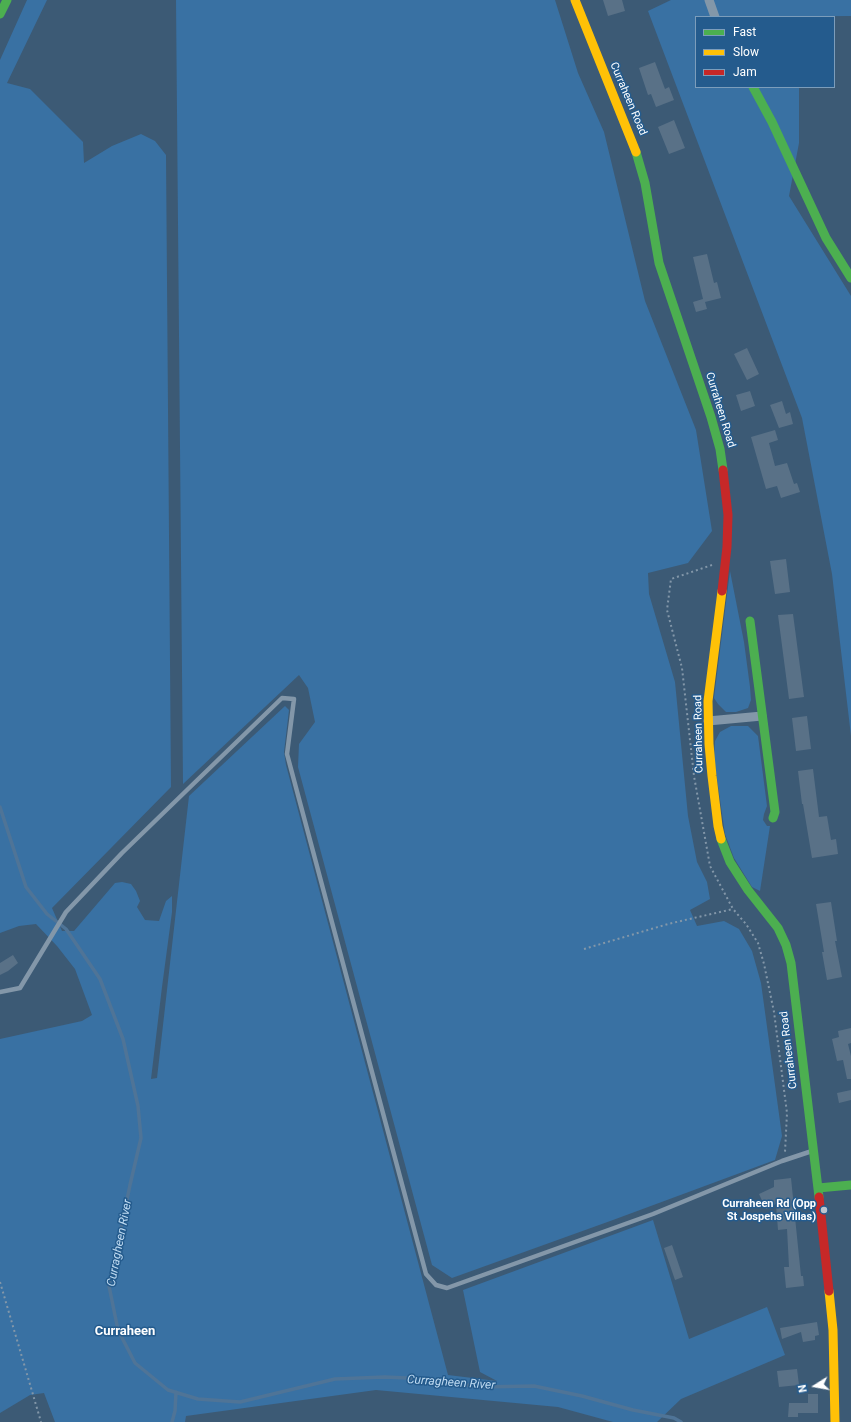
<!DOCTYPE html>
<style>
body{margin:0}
#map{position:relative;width:851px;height:1422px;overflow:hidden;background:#3c5a75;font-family:Roboto,sans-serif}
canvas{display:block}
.legend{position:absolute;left:695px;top:16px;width:140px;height:72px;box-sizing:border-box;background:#245b8d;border:1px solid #7c9dbb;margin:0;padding:5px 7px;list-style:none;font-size:12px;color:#fff}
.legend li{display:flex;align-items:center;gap:8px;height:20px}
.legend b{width:20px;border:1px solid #7c9dbb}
.north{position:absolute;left:795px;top:1366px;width:40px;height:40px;-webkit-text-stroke:3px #245b8d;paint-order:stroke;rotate:259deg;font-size:11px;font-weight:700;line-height:16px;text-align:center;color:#fff}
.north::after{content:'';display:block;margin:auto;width:14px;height:18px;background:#fff;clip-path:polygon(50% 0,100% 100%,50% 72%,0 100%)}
</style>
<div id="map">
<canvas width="851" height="1422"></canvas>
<ul class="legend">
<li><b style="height:5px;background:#4caf50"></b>Fast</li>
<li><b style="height:5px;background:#ffc107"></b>Slow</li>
<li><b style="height:5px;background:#c62828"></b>Jam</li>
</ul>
<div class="north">N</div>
</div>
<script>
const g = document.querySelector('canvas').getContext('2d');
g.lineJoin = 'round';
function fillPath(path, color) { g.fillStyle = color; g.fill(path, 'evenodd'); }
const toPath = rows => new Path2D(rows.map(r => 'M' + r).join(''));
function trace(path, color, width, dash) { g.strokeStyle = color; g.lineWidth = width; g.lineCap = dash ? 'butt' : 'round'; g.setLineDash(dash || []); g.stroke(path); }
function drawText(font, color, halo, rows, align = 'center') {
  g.font = font + ' Roboto,sans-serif'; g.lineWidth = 3; g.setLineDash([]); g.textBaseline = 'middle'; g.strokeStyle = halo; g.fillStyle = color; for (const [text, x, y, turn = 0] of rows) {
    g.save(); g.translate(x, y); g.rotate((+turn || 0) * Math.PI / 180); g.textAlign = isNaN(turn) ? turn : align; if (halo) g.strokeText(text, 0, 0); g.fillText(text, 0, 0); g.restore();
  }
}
fillPath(toPath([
 [27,0,47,0,7,83,30,89,83,142,84,163,112,146,141,134,155,141,166,155,171,787,52,908,62,931,74,931,115,883,122,882,131,884,136,891,140,901,137,907,145,920,159,921,166,901,172,896,172,912,162,987,151,1079,157,1078,189,796,285,706,289,710,284,752,286,765,448,1375,497,1381,480,1372,463,1290,653,1220,689,1339,767,1307,785,1355,681,1399,657,1422,613,1422,558,1407,376,1390,186,1416,185,1422,55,1422,44,1393,30,1395,0,1413,0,1039,82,1021,92,1015,75,969,57,946,36,924,19,926,0,933,0,60],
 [176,0,555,0,578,73,604,132,645,301,696,430,712,531,688,563,648,573,649,594,675,682,688,816,697,862,707,882,710,899,690,910,697,926,724,921,739,929,752,951,761,983,782,1136,775,1160,613,1220,452,1278,432,1265,298,767,299,744,315,722,308,688,299,675,183,784],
 [671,0,851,0,851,16,696,17,696,87,799,87,799,143,789,196,851,296,851,736,832,574,802,418,648,11],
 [730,571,744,642,750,687,751,700,748,708,736,712,726,712,718,704,714,698],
 [731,726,748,726,758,736,767,806,764,814,763,820,767,826,770,826,760,891,752,887,734,858,725,834,714,758,715,741,720,732]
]), '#3971a3');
trace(toPath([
 [0,807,26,887,47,914,66,929,100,979,123,1039,138,1106,141,1138,130,1185,109,1286,118,1330,135,1363,168,1390,198,1399,240,1402,335,1379,385,1377,429,1379,480,1387,534,1386,582,1396,633,1410,674,1418,681,1422],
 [172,1422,175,1411,176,1392]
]), '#4f7497', 3.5);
fillPath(toPath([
 [603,0,622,0,625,11,608,16],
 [655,62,665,89,669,87,674,100,656,107,651,94,648,95,639,68],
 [674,120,685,148,669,154,658,127],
 [707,254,714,283,717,282,721,298,705,302,707,309,696,312,693,302,703,299,693,257],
 [747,348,759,374,747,380,734,354],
 [750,391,755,406,741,411,736,395],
 [782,401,786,414,790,412,793,424,779,428,770,405],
 [775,430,778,440,769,443,775,466,787,463,794,484,797,483,800,492,781,498,777,486,766,489,751,437],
 [786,559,790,592,775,594,770,561],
 [793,614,804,697,789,699,778,615],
 [807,716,811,749,796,751,792,718],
 [813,769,819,817,827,816,831,840,836,839,838,854,812,858,803,804,802,804,798,771],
 [831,902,837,941,835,941,842,977,827,980,822,952,824,952,816,904],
 [13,955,18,963,8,971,0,975,0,963],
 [851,1028,851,1043,848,1044,851,1056,851,1079,847,1079,843,1060,837,1061,832,1039,839,1037,838,1031],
 [851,1090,851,1100,839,1103,837,1093],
 [791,1178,801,1276,803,1276,804,1286,786,1288,784,1267,789,1267,787,1229,778,1230,776,1204,766,1209,759,1194,774,1187,774,1180],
 [672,1245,683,1277,675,1280,664,1248],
 [817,1322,819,1335,815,1336,815,1340,803,1342,801,1332,782,1339,780,1328],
 [797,1369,799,1385,779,1387,777,1371],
 [808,1394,818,1394,818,1413,798,1413,798,1417,788,1417,789,1403,808,1403]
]), '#597187');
trace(toPath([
 [712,565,671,579,667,610,682,668,694,776,710,866,733,909,746,924,758,943,764,964,774,1012,787,1113,785,1152],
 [584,949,668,924,733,909],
 [0,1282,41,1422]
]), '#8397a9', 2, [2, 3]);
trace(toPath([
 [0,992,20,988,66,912,122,853,282,698,294,699,287,754,426,1274,436,1285,447,1288,653,1214,782,1161,812,1151]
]), '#8397a9', 4.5);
trace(toPath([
 [709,0,715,17],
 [708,721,762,716]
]), '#8397a9', 9);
trace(toPath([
 [0,14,7,0],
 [753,87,772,122,826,238,851,278],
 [636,152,645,183,659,263,711,417,720,449,723,470],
 [750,621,775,812,773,818],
 [721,839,730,862,748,890,778,928,786,945,791,963,819,1197],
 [818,1188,851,1185]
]), '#4caf50', 9);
trace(toPath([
 [575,0,636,152],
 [721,839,718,826,712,776,709,744,708,701,722,591],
 [829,1291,833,1330,835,1422]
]), '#ffc107', 9);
trace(toPath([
 [722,591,727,547,728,515,723,470],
 [819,1197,829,1291]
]), '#c62828', 9);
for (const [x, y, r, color] of [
 [824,1210,4,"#bbc5cf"]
]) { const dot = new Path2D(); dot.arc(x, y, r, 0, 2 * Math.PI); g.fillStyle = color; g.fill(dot); trace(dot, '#245b8d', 1.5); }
drawText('11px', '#fff', '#245b8d', [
 ["Curraheen Road",628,99,67],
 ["Curraheen Road",720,410,73],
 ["Curraheen Road",699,734,-91],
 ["Curraheen Road",789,1050,-97]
]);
drawText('bold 11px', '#fff', '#245b8d', [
 ["Curraheen Rd (Opp",816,1204],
 ["St Jospehs Villas)",816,1217]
], 'right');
drawText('italic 12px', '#bfdbf2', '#245b8d', [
 ["Curragheen River",120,1243,-79],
 ["Curragheen River",451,1383,4]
]);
drawText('bold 13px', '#fff', '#245b8d', [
 ["Curraheen",125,1332]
]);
</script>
